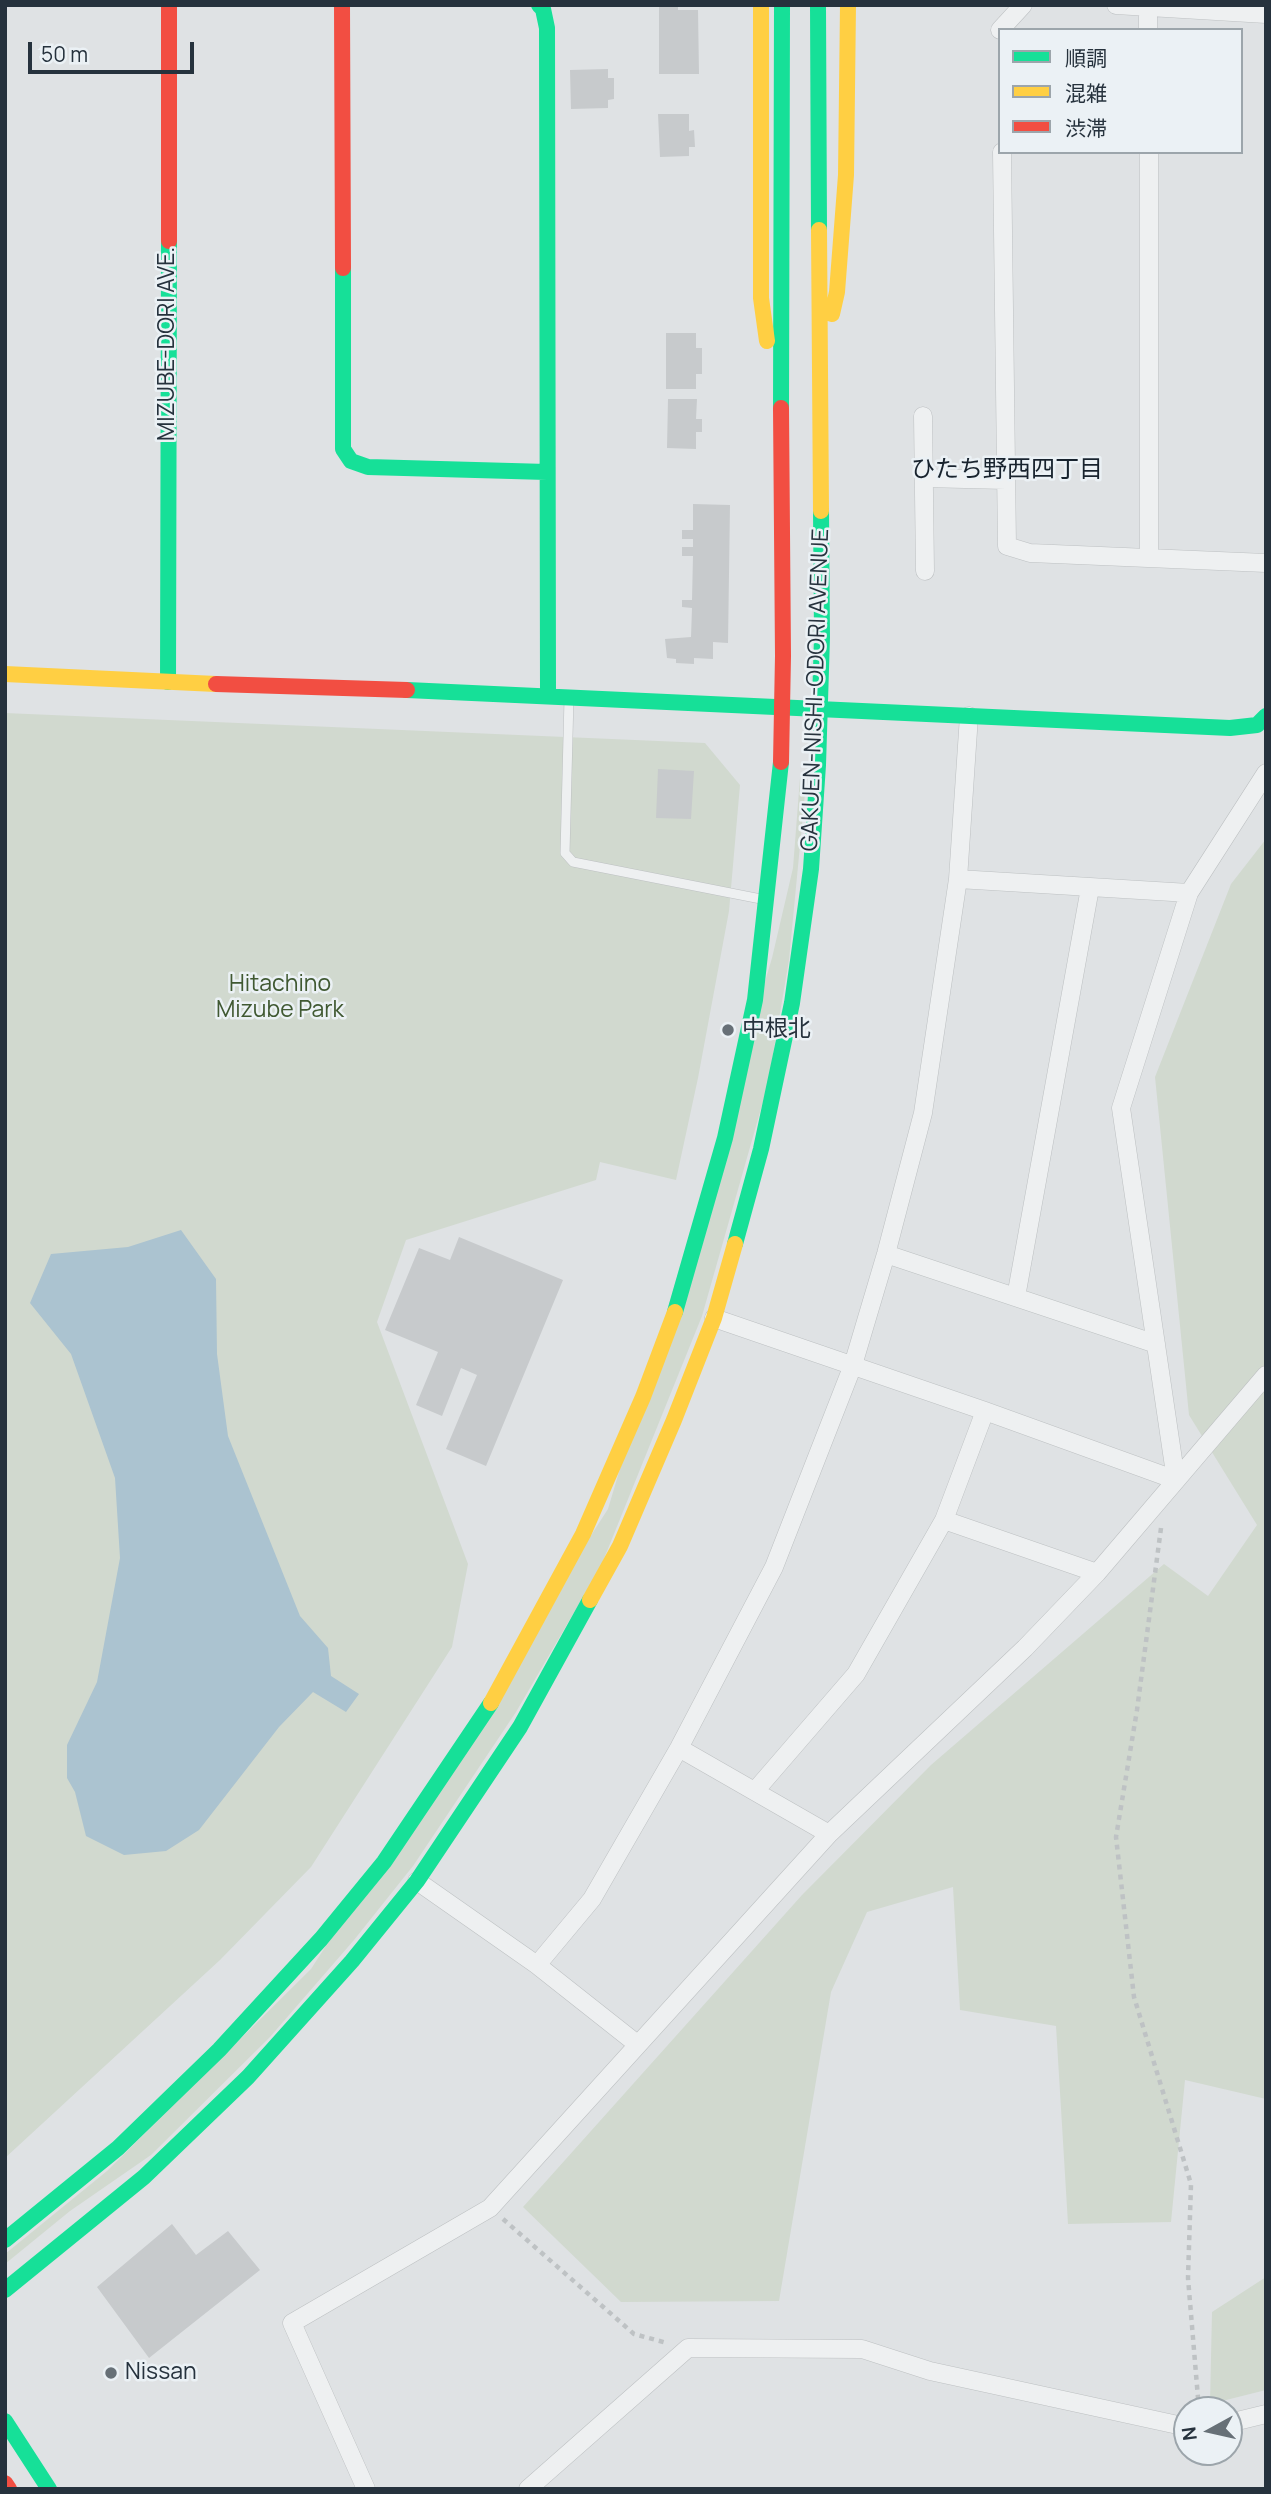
<!DOCTYPE html>
<meta charset="utf-8">
<style>
body{margin:0}
#map{position:relative;width:1271px;height:2494px;overflow:hidden;background:#dfe2e4;font-family:Manrope,"Noto Sans JP",sans-serif}
canvas{display:block}
.frame{position:absolute;inset:0;border:7px solid #26323d;pointer-events:none}
.legend{position:absolute;left:998px;top:28px;width:245px;height:126px;box-sizing:border-box;background:#ebf1f5;border:2px solid #9ca5ab;margin:0;padding:9px 12px;list-style:none;font-size:21px;color:#26323d}
.legend li{display:flex;align-items:center;gap:14px;height:35px}
.legend b{width:35px;border:2px solid #9ca5ab}
.north{position:absolute;left:1173px;top:2396px;width:70px;height:70px;box-sizing:border-box;background:#ebf1f5;border:2px solid #9ca5ab;border-radius:50%;rotate:262deg;font-size:19px;font-weight:700;line-height:28px;text-align:center;color:#26323d}
.north::after{content:'';display:block;margin:auto;width:24px;height:32px;background:#677077;clip-path:polygon(50% 0,100% 100%,50% 72%,0 100%)}
.scale{position:absolute;left:28px;top:42px;width:166px;height:32px;box-sizing:border-box;border:4px solid #26323d;border-top:0;padding-left:9px;font-size:21px;line-height:24px;white-space:nowrap;color:#26323d;-webkit-text-stroke:5px #ebf1f5;paint-order:stroke}
</style>
<div id="map">
<canvas width="1271" height="2494"></canvas>
<div class="frame"></div>
<ul class="legend">
<li><b style="height:9px;background:#16e098"></b>順調</li>
<li><b style="height:9px;background:#ffcf43"></b>混雑</li>
<li><b style="height:9px;background:#f24e42"></b>渋滞</li>
</ul>
<div class="north">N</div>
<div class="scale">50 m</div>
</div>
<script>
const g = document.querySelector('canvas').getContext('2d');
g.lineJoin = 'round';
function fillPath(path, color) { g.fillStyle = color; g.fill(path, 'evenodd'); }
const toPath = rows => new Path2D(rows.map(r => 'M' + r).join(''));
function trace(path, color, width, dash) { g.strokeStyle = color; g.lineWidth = width; g.lineCap = dash ? 'butt' : 'round'; g.setLineDash(dash || []); g.stroke(path); }
function drawText(font, color, halo, rows, align = 'center') {
  g.font = font + ' Manrope,"Noto Sans JP",sans-serif'; g.lineWidth = 5; g.setLineDash([]); g.textBaseline = 'middle'; g.strokeStyle = halo; g.fillStyle = color; for (const [text, x, y, turn = 0] of rows) {
    g.save(); g.translate(x, y); g.rotate((+turn || 0) * Math.PI / 180); g.textAlign = isNaN(turn) ? turn : align; if (halo) g.strokeText(text, 0, 0); g.fillText(text, 0, 0); g.restore();
  }
}
fillPath(toPath([
 [5,713,705,743,740,785,729,911,698,1078,676,1180,600,1162,596,1180,406,1240,377,1322,468,1564,452,1647,311,1867,220,1960,5,2158],
 [802,774,805,775,806,783,789,960,768,1084,702,1316,601,1566,516,1712,413,1866,354,1940,270,2037,151,2155,70,2211,5,2264,5,2254,107,2171,311,1969,608,1509,772,958,793,868,800,778],
 [1266,839,1266,2099,1185,2080,1171,2222,1068,2224,1056,2026,960,2010,953,1887,867,1912,831,1992,779,2301,621,2302,523,2207,802,1895,931,1765,1164,1564,1208,1596,1257,1525,1189,1415,1155,1077,1231,884],
 [1266,2277,1266,2390,1210,2404,1212,2312]
]), '#d1d9cf');
fillPath(toPath([
 [181,1230,216,1279,217,1354,228,1436,300,1616,328,1648,331,1676,359,1694,346,1712,313,1692,279,1727,199,1830,166,1851,124,1855,86,1836,75,1792,67,1778,67,1745,97,1682,120,1558,115,1478,71,1354,30,1303,51,1254,128,1247]
]), '#abc3d0');
fillPath(toPath([
 [659,5,678,5,678,10,698,10,699,74,659,74],
 [608,69,608,78,614,78,614,99,608,100,608,108,571,109,570,70],
 [658,114,689,114,689,131,694,130,695,147,689,147,689,156,660,157],
 [666,333,696,333,696,348,702,348,702,374,696,374,696,389,666,389],
 [668,399,697,399,696,419,702,419,702,432,696,432,696,449,667,448],
 [693,504,730,505,728,643,713,642,713,659,694,658,694,664,676,663,676,659,667,658,665,639,691,637,692,608,682,607,682,600,692,600,693,556,682,556,682,547,693,547,693,539,682,539,682,530,693,530],
 [658,769,694,771,691,819,656,818],
 [459,1237,563,1280,486,1466,446,1449,477,1375,461,1368,442,1416,416,1405,438,1352,385,1330,419,1248,450,1260],
 [172,2224,196,2255,228,2231,260,2270,149,2358,97,2287]
]), '#c7cacc');
const lane = toPath([
 [569,698,565,853,573,862,766,900]
]);
const street = toPath([
 [1116,5,1266,14],
 [1148,7,1148,30],
 [1000,30,1023,5],
 [1002,152,1007,546,1030,553,1266,563],
 [1149,152,1149,558],
 [923,416,925,571],
 [924,478,1006,480],
 [958,879,1189,893],
 [886,1254,1156,1344],
 [1016,1297,1090,888],
 [714,1318,985,1411,1176,1480],
 [1176,1480,1121,1108,1189,893,1266,773],
 [944,1520,1097,1573],
 [679,1748,829,1834],
 [755,1791,856,1674,944,1520,985,1411],
 [417,1881,537,1965,637,2044],
 [537,1965,592,1899,679,1748,774,1567,853,1365,886,1254,923,1113,958,879,969,716],
 [1229,2423,1266,2414],
 [366,2489,292,2323,490,2208,829,1834,1025,1648,1097,1573,1266,1375],
 [528,2489,688,2348,862,2349,930,2371,1187,2427]
]);
trace(lane, '#bdc0c2', 10);
trace(street, '#bdc0c2', 19);
trace(toPath([
 [1161,1528,1137,1710,1116,1837,1134,1997,1191,2184,1188,2278,1199,2410],
 [503,2219,634,2334,667,2343]
]), '#bec2c4', 4.5, [5, 5]);
trace(lane, '#eef0f1', 9);
trace(street, '#eef0f1', 18);
trace(toPath([
 [539,5,543,9,547,28,548,695],
 [818,5,819,230],
 [343,268,343,449,351,461,368,467,547,472],
 [781,408,782,5],
 [168,682,169,241],
 [407,690,1230,728,1257,725,1266,716],
 [735,1244,761,1149,792,1003,811,869,818,765,822,637,821,511],
 [675,1312,725,1138,755,1000,781,762],
 [5,2240,118,2148,219,2050,321,1939,384,1862,491,1703],
 [5,2290,144,2177,248,2077,352,1961,417,1881,520,1727,590,1600],
 [5,2421,49,2489]
]), '#16e098', 16);
trace(toPath([
 [761,5,761,298,767,341],
 [819,230,821,511],
 [832,314,837,292,846,175,848,5],
 [5,674,216,684],
 [590,1600,620,1546,674,1420,714,1318,735,1244],
 [491,1703,583,1534,643,1397,675,1312]
]), '#ffcf43', 16);
trace(toPath([
 [342,5,343,268],
 [169,241,169,5],
 [216,684,407,690],
 [781,762,783,656,781,408],
 [5,2483,9,2489]
]), '#f24e42', 16);
for (const [x, y, r, color] of [
 [728,1030,7,"#677077"],
 [111,2373,7,"#677077"]
]) { const dot = new Path2D(); dot.arc(x, y, r, 0, 2 * Math.PI); g.fillStyle = color; g.fill(dot); trace(dot, '#ebf1f5', 2.5); }
drawText('23px', '#26323d', '#ebf1f5', [
 ["MIZUBE-DORI AVE.",168,344,-90],
 ["GAKUEN-NISHI-ODORI AVENUE",816,690,-88]
]);
drawText('23px', '#405932', '#ebf1f5', [
 ["Hitachino",280,985],
 ["Mizube Park",280,1011]
]);
drawText('23px', '#26323d', '#ebf1f5', [
 ["中根北",742,1030],
 ["Nissan",125,2373]
], 'left');
drawText('24px', '#18232e', '#ebf1f5', [
 ["ひたち野西四丁目",1007,470]
]);
</script>
